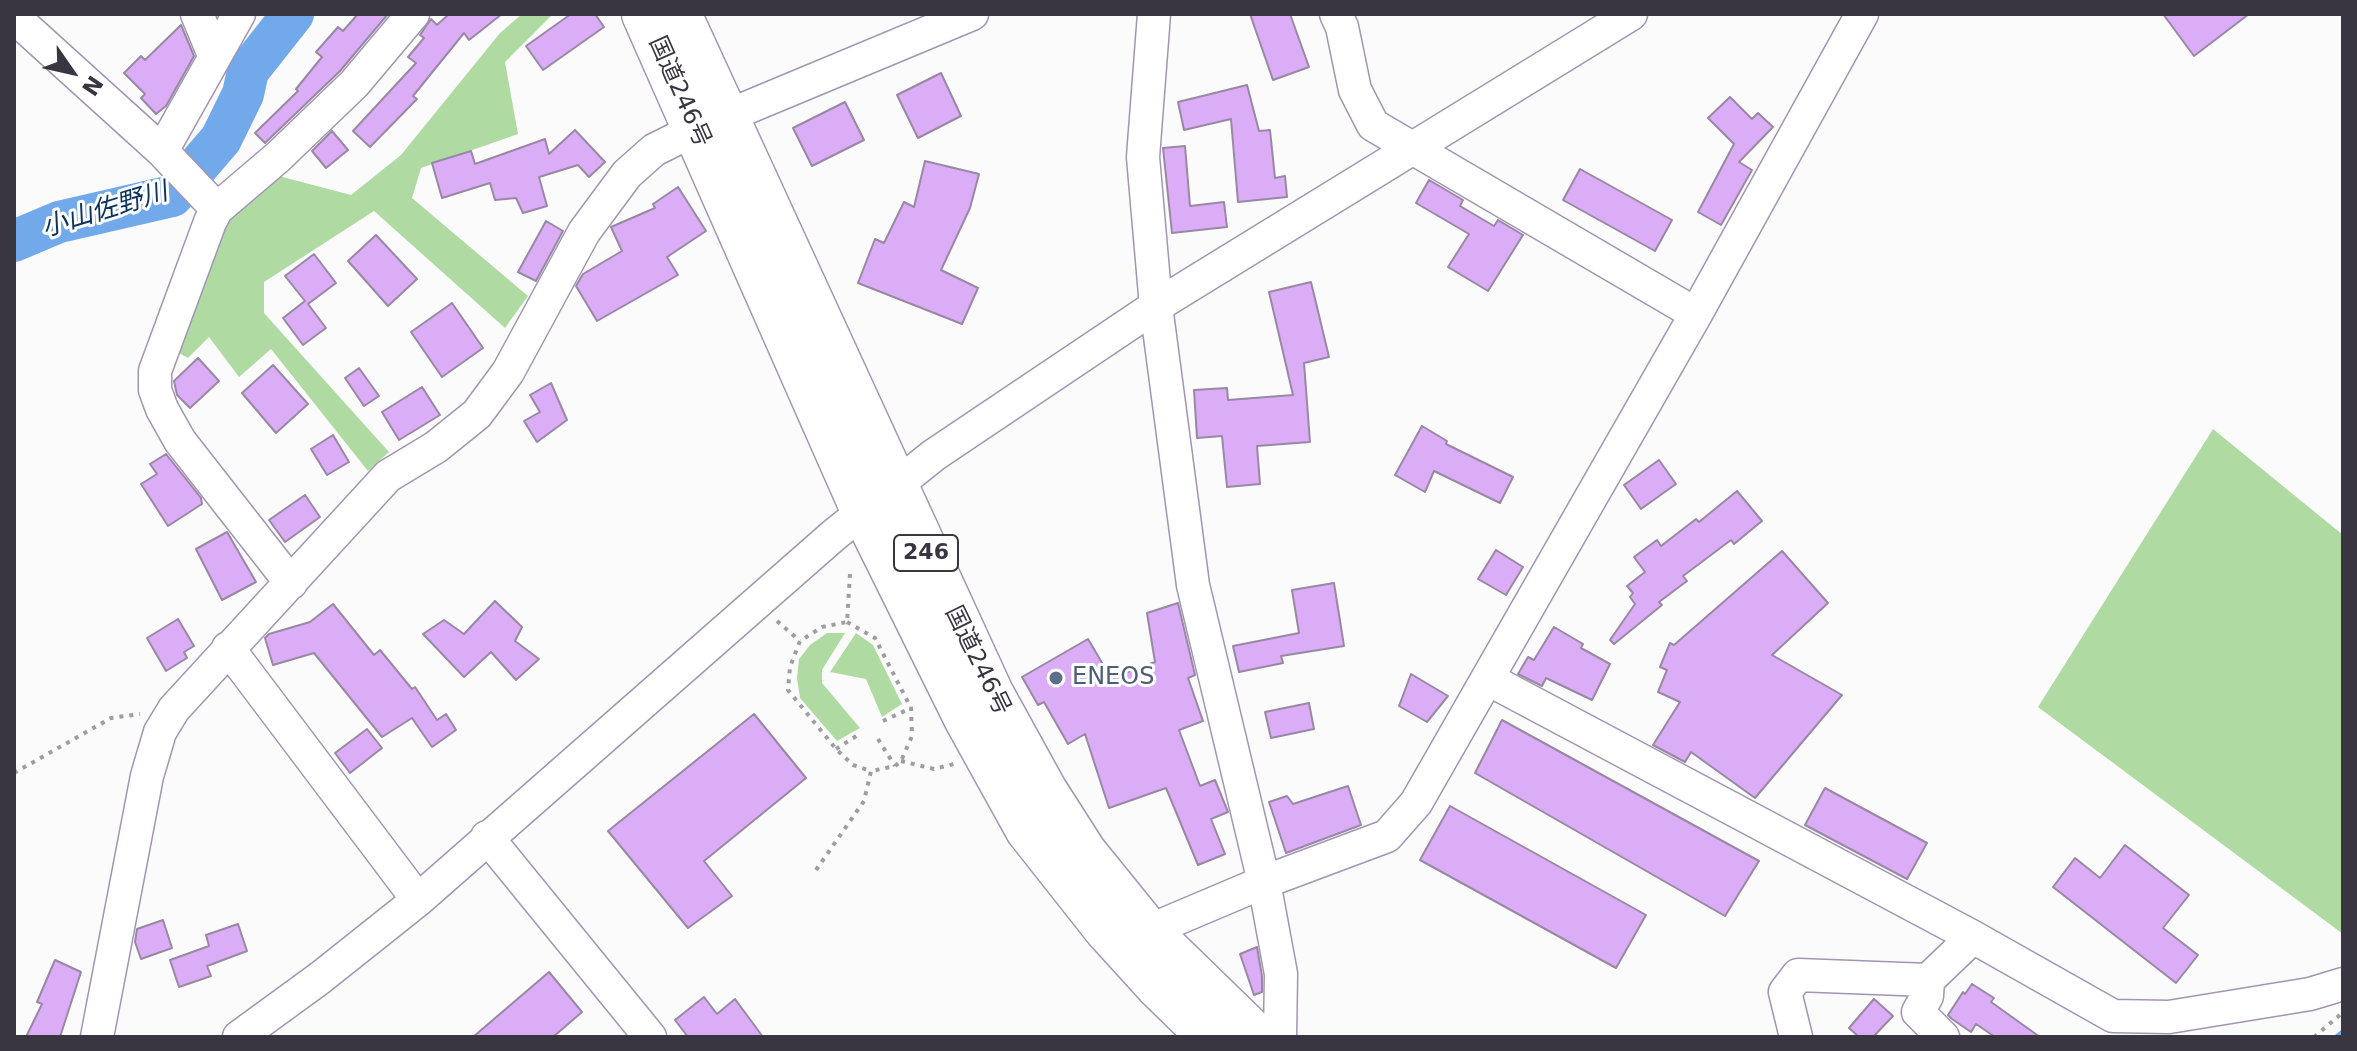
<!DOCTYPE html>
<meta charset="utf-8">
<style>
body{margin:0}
#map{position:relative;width:2357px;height:1051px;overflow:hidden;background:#fbfbfb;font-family:"DejaVu Sans",sans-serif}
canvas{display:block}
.frame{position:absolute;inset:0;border:16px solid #393541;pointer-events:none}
.north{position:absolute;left:32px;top:32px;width:80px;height:80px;-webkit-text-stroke:6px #fff;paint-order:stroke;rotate:124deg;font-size:22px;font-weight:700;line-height:32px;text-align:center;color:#393541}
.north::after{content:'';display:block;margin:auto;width:28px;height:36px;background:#393541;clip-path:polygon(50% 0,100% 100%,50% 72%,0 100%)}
</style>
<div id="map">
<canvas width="2357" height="1051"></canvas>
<div class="frame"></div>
<div class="north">N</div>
</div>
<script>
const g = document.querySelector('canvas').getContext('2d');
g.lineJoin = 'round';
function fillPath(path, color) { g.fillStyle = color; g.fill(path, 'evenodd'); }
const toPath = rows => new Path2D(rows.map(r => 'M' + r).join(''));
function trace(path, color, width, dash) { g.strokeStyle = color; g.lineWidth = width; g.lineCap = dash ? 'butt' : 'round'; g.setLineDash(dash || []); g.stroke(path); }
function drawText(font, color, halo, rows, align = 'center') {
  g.font = font + ' "DejaVu Sans","Noto Sans JP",sans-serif'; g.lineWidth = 6; g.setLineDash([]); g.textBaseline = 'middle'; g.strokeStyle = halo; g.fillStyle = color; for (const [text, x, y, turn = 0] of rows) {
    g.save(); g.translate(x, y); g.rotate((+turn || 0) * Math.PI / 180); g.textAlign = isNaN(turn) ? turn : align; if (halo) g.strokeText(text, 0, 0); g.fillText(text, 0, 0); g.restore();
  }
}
fillPath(toPath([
 [522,14,553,14,505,62,518,134,421,168,412,198,528,296,505,328,374,211,264,282,264,313,389,452,368,471,271,349,239,377,209,337,188,358,177,352,228,216,275,175,351,195,401,155,500,33],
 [2213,429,2343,535,2343,934,2038,707],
 [827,633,845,633,822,670,822,683,860,728,837,741,800,698,797,678,799,659,810,645],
 [856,633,873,645,902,704,882,717,866,679,830,672]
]), '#afdba2');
trace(toPath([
 [2338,1037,2343,1033]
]), '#71a9eb', 7);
trace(toPath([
 [14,241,59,222,172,196,221,139,243,94,248,71,293,14]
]), '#71a9eb', 42);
const building = toPath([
 [358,14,388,14,340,71,265,143,255,133,298,91,296,89,322,57,316,52,338,27,343,31,358,14],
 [449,14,502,14,469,40,464,33,413,96,417,99,370,147,353,131,416,63,408,57,424,38,420,35,431,19,437,25,449,14],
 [571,14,595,14,604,27,543,70,526,46,571,14],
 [1250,14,1290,14,1309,67,1273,80,1250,14],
 [2163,14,2249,14,2194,56,2163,14],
 [181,25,194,56,166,106,156,114,141,98,145,94,124,73,141,56,145,60,181,25],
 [941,73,961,116,918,138,897,95,941,73],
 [1247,85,1259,131,1270,130,1275,178,1285,176,1287,197,1238,202,1231,119,1184,130,1178,102,1247,85],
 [1730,97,1752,119,1758,113,1773,127,1739,162,1752,170,1721,225,1698,212,1734,144,1708,118,1730,97],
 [845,102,864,140,812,166,793,128,845,102],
 [575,130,605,162,589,177,578,165,539,177,547,206,523,213,516,198,495,200,490,183,442,198,432,163,471,151,475,164,545,139,549,154,575,130],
 [332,131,348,150,326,168,312,151,332,131],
 [1185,146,1190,206,1224,202,1227,227,1172,233,1163,148,1185,146],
 [925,161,979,174,970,208,941,270,978,288,962,324,858,283,875,239,884,243,904,202,914,207,925,161],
 [1580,169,1672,220,1655,251,1563,200,1580,169],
 [1429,180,1463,200,1460,206,1494,226,1498,220,1523,235,1488,291,1448,267,1469,234,1416,203,1429,180],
 [678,187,706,231,667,257,678,275,597,321,576,286,583,274,622,251,611,227,655,208,653,204,678,187],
 [546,221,563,231,536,281,518,272,546,221],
 [376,235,417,279,388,306,348,261,376,235],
 [314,254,336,283,308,304,326,328,303,345,283,318,305,301,285,276,314,254],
 [1311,282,1329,357,1304,363,1310,442,1257,446,1260,484,1227,487,1222,436,1197,438,1194,390,1227,388,1228,400,1293,395,1269,292,1311,282],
 [452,303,483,348,442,377,411,332,452,303],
 [198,358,219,381,190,408,177,395,174,381,198,358],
 [273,365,308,404,276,433,242,393,273,365],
 [359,368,379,396,364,406,345,378,359,368],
 [551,383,567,420,537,442,524,421,540,412,530,395,551,383],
 [422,387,440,415,399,440,382,412,422,387],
 [1422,426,1447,441,1446,444,1513,477,1500,503,1434,471,1425,492,1395,475,1422,426],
 [333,435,349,462,327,475,311,449,333,435],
 [166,454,201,498,202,504,168,526,141,484,157,474,150,464,166,454],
 [1659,460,1676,484,1641,509,1624,485,1659,460],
 [1737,491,1762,521,1734,544,1731,540,1683,576,1687,581,1659,602,1662,605,1614,644,1610,640,1635,604,1630,597,1633,593,1627,586,1645,572,1634,557,1657,540,1661,546,1696,519,1699,522,1737,491],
 [305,495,320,517,285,542,269,520,305,495],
 [227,532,256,582,222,600,196,549,227,532],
 [1496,550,1523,567,1506,595,1478,579,1496,550],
 [1782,551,1828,603,1772,655,1842,695,1755,798,1691,752,1685,762,1653,745,1680,702,1658,692,1667,670,1660,667,1670,643,1674,645,1782,551],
 [1334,583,1344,646,1281,656,1283,663,1239,672,1233,646,1299,633,1292,590,1334,583],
 [495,601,522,627,515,641,539,659,516,680,491,652,464,677,423,634,444,620,464,634,495,601],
 [1178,603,1195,675,1188,678,1203,721,1179,730,1200,786,1215,780,1228,812,1211,819,1225,854,1198,865,1166,788,1109,808,1085,734,1068,744,1044,702,1038,705,1022,677,1088,639,1111,678,1155,662,1147,613,1178,603],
 [333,604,374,655,380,650,412,689,415,687,437,720,446,714,456,730,432,747,412,718,382,737,314,653,273,665,265,638,269,634,310,622,333,604],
 [178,619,194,646,184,652,187,658,166,671,147,638,178,619],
 [1554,627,1583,644,1581,648,1610,664,1592,700,1546,678,1542,686,1518,674,1528,657,1534,660,1554,627],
 [1411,674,1448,696,1427,722,1399,706,1411,674],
 [1309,703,1314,729,1271,738,1265,712,1309,703],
 [754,714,806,778,704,861,732,896,688,928,608,831,754,714],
 [1502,720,1759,861,1725,916,1475,773,1502,720],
 [367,729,382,748,350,773,335,753,367,729],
 [1348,786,1361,825,1286,853,1269,802,1287,796,1293,804,1348,786],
 [1825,788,1927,843,1907,879,1805,825,1825,788],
 [1450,806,1646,915,1616,968,1420,860,1450,806],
 [2125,845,2189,895,2163,928,2198,955,2176,983,2053,887,2075,858,2100,878,2125,845],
 [163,920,172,948,141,959,135,942,137,929,163,920],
 [238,924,247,951,207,966,211,976,179,987,170,960,209,946,206,935,238,924],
 [1257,947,1262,976,1262,992,1254,995,1240,954,1257,947],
 [55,960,81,972,60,1037,26,1037,42,1004,37,1002,55,960],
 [549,972,582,1012,553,1037,473,1037,549,972],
 [1972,984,1994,998,1991,1002,2040,1037,1995,1037,1976,1024,1971,1032,1952,1019,1948,1015,1963,992,1965,994,1972,984],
 [704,997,717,1014,735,999,763,1037,688,1037,675,1020,704,997],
 [1874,999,1893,1016,1873,1037,1859,1037,1849,1028,1874,999]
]);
fillPath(building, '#dcadf7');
trace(building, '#9988a3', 2);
const minor = toPath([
 [197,14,214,55],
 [1154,14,1143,157,1156,306,1193,585,1264,882,1281,974,1280,1037],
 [1336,14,1342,27,1355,90,1373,125,1696,314],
 [14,17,162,151,217,209],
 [162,151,239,14],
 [291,583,180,441,162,409,155,390,155,371,210,222,217,209,278,157,354,84,413,14],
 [228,648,418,900],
 [1488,679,1973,937,2113,1016,2169,1017,2310,994,2343,984],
 [487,837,650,1037],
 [1148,931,1264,882,1387,836,1416,803,1696,314,1862,14],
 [97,1037,147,776,160,732,174,709,388,476,436,447,477,414,508,372,584,232,627,174,654,150,696,129,972,14],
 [239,1037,320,978,418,900,834,535,934,455,1156,306,1631,14],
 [1796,1037,1785,992,1798,975,1928,980],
 [1943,1037,1918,1012,1927,996,1928,980,1973,937]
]);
const highway = toPath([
 [644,14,863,510,966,718,1028,830,1107,930,1157,985,1210,1037],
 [679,14,991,693,1045,791,1084,852,1148,931,1257,1037]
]);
trace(minor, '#a195b3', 35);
trace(highway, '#a195b3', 47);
trace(toPath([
 [777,621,800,641],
 [847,622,875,638,911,708,912,736,901,761,895,766,872,771],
 [883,721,911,708],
 [878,739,895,766],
 [836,749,861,733],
 [901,761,934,769,954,764],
 [14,773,111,718,140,714],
 [816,870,864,801,871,771,853,765,836,749,788,690,790,667,800,641,822,627,847,622,850,574],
 [2314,1037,2340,1015]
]), '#9e9da2', 4, [4, 6]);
trace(minor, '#fff', 32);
trace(highway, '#fff', 44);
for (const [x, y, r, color] of [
 [1056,678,8,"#5c6f8a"]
]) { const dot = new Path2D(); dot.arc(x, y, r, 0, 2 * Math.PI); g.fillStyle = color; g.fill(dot); trace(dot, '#fff', 3); }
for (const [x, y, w] of [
 [926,553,64]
]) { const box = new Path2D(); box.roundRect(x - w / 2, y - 18, w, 36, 6); g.fillStyle = '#fff'; g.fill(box); trace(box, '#393541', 2); }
drawText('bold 22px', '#393541', null, [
 ["246",926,553]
]);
drawText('24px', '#393541', '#fff', [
 ["国道246号",679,92,66],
 ["国道246号",977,661,64]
]);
drawText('24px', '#4e5e75', '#fff', [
 ["ENEOS",1072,678]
], 'left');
drawText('italic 26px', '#0d345e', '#fff', [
 ["小山佐野川",105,211,-17]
]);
</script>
